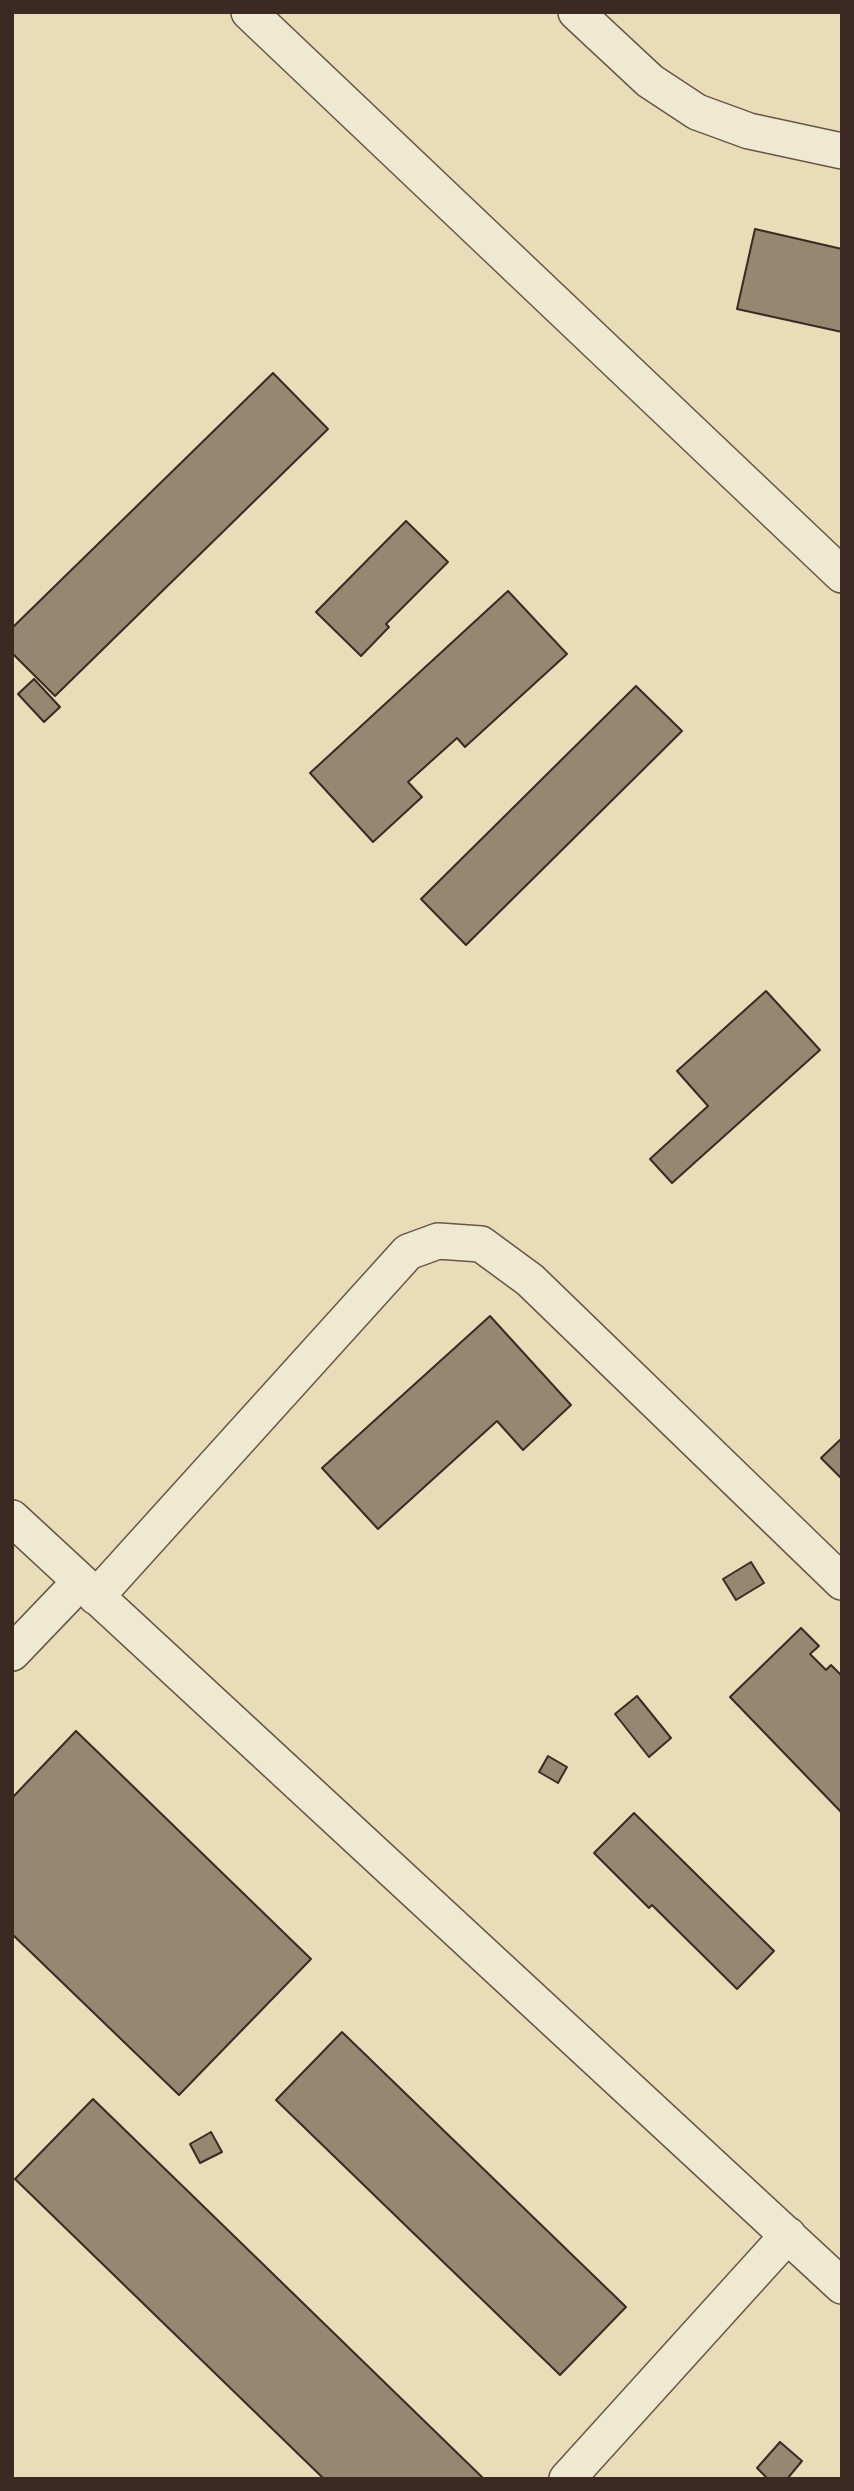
<!DOCTYPE html>
<style>
body{margin:0}
#map{position:relative;width:854px;height:2491px;overflow:hidden;background:#e8ddb8;font-family:Alegreya,serif}
canvas{display:block}
.frame{position:absolute;inset:0;border:14px solid #3c2923;pointer-events:none}
</style>
<div id="map">
<canvas width="854" height="2491"></canvas>
<div class="frame"></div>
</div>
<script>
const g = document.querySelector('canvas').getContext('2d');
g.lineJoin = 'round';
function fillPath(path, color) { g.fillStyle = color; g.fill(path, 'evenodd'); }
const toPath = rows => new Path2D(rows.map(r => 'M' + r).join(''));
function trace(path, color, width, dash) { g.strokeStyle = color; g.lineWidth = width; g.lineCap = dash ? 'butt' : 'round'; g.setLineDash(dash || []); g.stroke(path); }
const building = toPath([
 [755,229,842,249,842,332,737,309,755,229],
 [273,373,328,429,55,696,12,653,12,628,273,373],
 [406,521,448,562,386,624,389,627,361,656,316,612,406,521],
 [508,591,567,654,465,747,457,738,408,782,422,797,373,842,310,773,508,591],
 [34,679,60,707,44,722,18,694,34,679],
 [636,686,682,731,466,945,421,899,636,686],
 [766,991,820,1050,672,1183,650,1159,708,1106,677,1071,766,991],
 [490,1316,571,1405,523,1450,497,1421,378,1529,322,1468,490,1316],
 [842,1438,842,1479,821,1458,842,1438],
 [751,1562,764,1583,736,1600,723,1579,751,1562],
 [801,1628,819,1646,810,1654,826,1670,831,1665,842,1676,842,1813,730,1697,801,1628],
 [637,1696,671,1738,649,1757,615,1714,637,1696],
 [76,1731,311,1959,179,2095,12,1934,12,1798,76,1731],
 [548,1756,567,1767,558,1783,539,1772,548,1756],
 [634,1813,774,1951,737,1989,652,1905,649,1908,594,1853,634,1813],
 [342,2032,626,2307,560,2375,276,2100,342,2032],
 [93,2099,484,2479,324,2479,15,2179,93,2099],
 [211,2132,222,2152,200,2163,190,2144,211,2132],
 [780,2442,802,2461,787,2479,768,2479,757,2468,780,2442]
]);
fillPath(building, '#958770');
trace(building, '#3c2923', 2);
const minor = toPath([
 [249,12,842,575],
 [576,12,650,81,697,112,749,131,842,151],
 [12,1518,842,2286],
 [96,1597,408,1252,438,1241,481,1244,530,1280,842,1582],
 [12,1653,80,1582],
 [567,2479,788,2235]
]);
trace(minor, '#675648', 38);
trace(minor, '#f0e9d1', 35);
</script>
